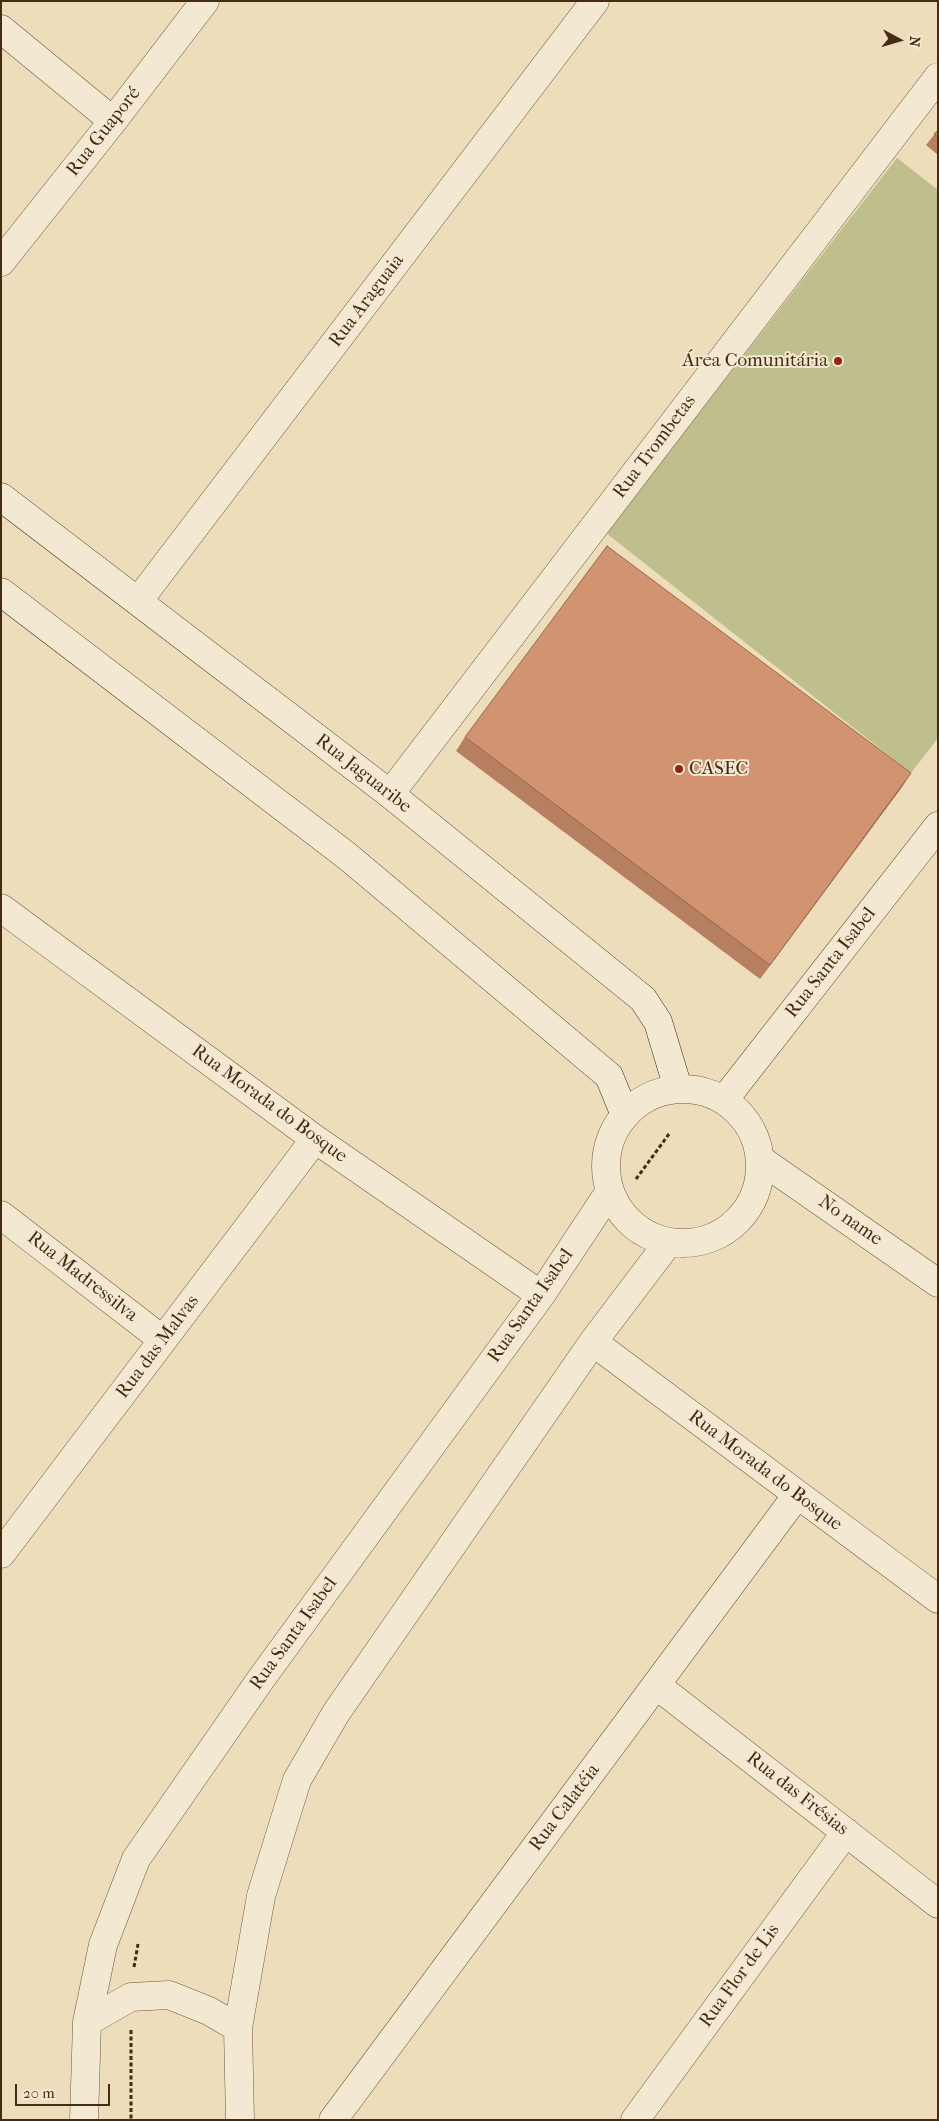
<!DOCTYPE html>
<meta charset="utf-8">
<style>
body{margin:0}
#map{position:relative;width:939px;height:2121px;overflow:hidden;background:#edddba;font-family:"IM FELL French Canon",serif}
canvas{display:block}
.frame{position:absolute;inset:0;border:2px solid #452b11;pointer-events:none}
.north{position:absolute;left:874px;top:15px;width:50px;height:50px;-webkit-text-stroke:4px #f3e9d2;paint-order:stroke;rotate:96deg;font-size:14px;font-weight:700;line-height:20px;text-align:center;color:#452b11}
.north::after{content:'';display:block;margin:auto;width:18px;height:22px;background:#452b11;clip-path:polygon(50% 0,100% 100%,50% 72%,0 100%)}
.scale{position:absolute;left:15px;top:2084px;width:95px;height:22px;box-sizing:border-box;border:2px solid #452b11;border-top:0;padding-left:6px;font-size:15px;line-height:18px;white-space:nowrap;color:#452b11;-webkit-text-stroke:4px #f3e9d2;paint-order:stroke}
</style>
<div id="map">
<canvas width="939" height="2121"></canvas>
<div class="frame"></div>
<div class="north">N</div>
<div class="scale">20 m</div>
</div>
<script>
const g = document.querySelector('canvas').getContext('2d');
g.lineJoin = 'round';
function fillPath(path, color) { g.fillStyle = color; g.fill(path, 'evenodd'); }
const toPath = rows => new Path2D(rows.map(r => 'M' + r).join(''));
function trace(path, color, width, dash) { g.strokeStyle = color; g.lineWidth = width; g.lineCap = dash ? 'butt' : 'round'; g.setLineDash(dash || []); g.stroke(path); }
function drawText(font, color, halo, rows, align = 'center') {
  g.font = font + ' "IM FELL French Canon",serif'; g.lineWidth = 4; g.setLineDash([]); g.textBaseline = 'middle'; g.strokeStyle = halo; g.fillStyle = color; for (const [text, x, y, turn = 0] of rows) {
    g.save(); g.translate(x, y); g.rotate((+turn || 0) * Math.PI / 180); g.textAlign = isNaN(turn) ? turn : align; if (halo) g.strokeText(text, 0, 0); g.fillText(text, 0, 0); g.restore();
  }
}
fillPath(toPath([
 [897,158,938,190,938,738,911,773,606,533]
]), '#bebf8c');
const street = toPath([
 [1,29,113,121],
 [1,262,113,121,205,1],
 [139,600,595,1],
 [390,794,938,77],
 [1,908,315,1139,541,1295],
 '606 1166a77 77 0 1 1 154 0a77 77 0 1 1-154 0Z',
 [724,1100,938,826],
 [761,1160,938,1283],
 [1,1215,163,1340],
 [593,1342,938,1599],
 [1,1554,315,1139],
 [656,1685,938,1904],
 [87,2022,131,1997,169,1995,209,2011,238,2028],
 [84,2120,87,2022,103,1945,136,1859,261,1679,541,1295,610,1191],
 [240,2120,238,2028,261,1896,297,1780,336,1713,593,1342,668,1243],
 [333,2120,797,1495],
 [635,2120,846,1832]
]);
const secondary = toPath([
 [1,497,390,794,643,999,658,1022,678,1088],
 [1,592,347,856,609,1076,625,1115]
]);
trace(street, '#6f583b', 29);
trace(secondary, '#452b11', 29);
trace(toPath([
 [636,1179,669,1134],
 [134,1967,138,1944],
 [131,2030,131,2120]
]), '#452b11', 3, [4, 2.5]);
trace(street, '#f3e9d2', 28);
trace(secondary, '#f3e9d2', 28);
fillPath(toPath([
 [938,130,938,155,926,145],
 [465,737,911,773,760,979,456,751]
]), '#b57f60');
fillPath(toPath([
 [911,773,902,787,760,979,770,965]
]), '#93684e');
const building = toPath([
 [938,130,938,137,934,134,938,130],
 [607,546,911,773,770,965,465,737,607,546]
]);
fillPath(building, '#d29470');
trace(building, '#93684e', 1);
for (const [x, y, r, color] of [
 [838,361,5,"#8f2418"],
 [679,769,5,"#8f2418"]
]) { const dot = new Path2D(); dot.arc(x, y, r, 0, 2 * Math.PI); g.fillStyle = color; g.fill(dot); trace(dot, '#f3e9d2', 2); }
drawText('19px', '#452b11', '#f3e9d2', [
 ["Rua Guaporé",104,132,-52],
 ["Rua Araguaia",367,301,-53],
 ["Rua Trombetas",655,447,-53],
 ["Rua Jaguaribe",363,774,38],
 ["Rua Santa Isabel",831,963,-52],
 ["Rua Morada do Bosque",269,1104,36],
 ["No name",850,1221,35],
 ["Rua Madressilva",82,1277,38],
 ["Rua Santa Isabel",531,1306,-55],
 ["Rua das Malvas",158,1347,-53],
 ["Rua Morada do Bosque",765,1471,37],
 ["Rua Santa Isabel",294,1634,-54],
 ["Rua das Frésias",797,1794,38],
 ["Rua Calatéia",565,1808,-53],
 ["Rua Flor de Lis",740,1976,-54]
]);
drawText('19px', '#452b11', '#f3e9d2', [
 ["Área Comunitária",828,361],
 ["CASEC",689,769,"left"]
], 'right');
</script>
